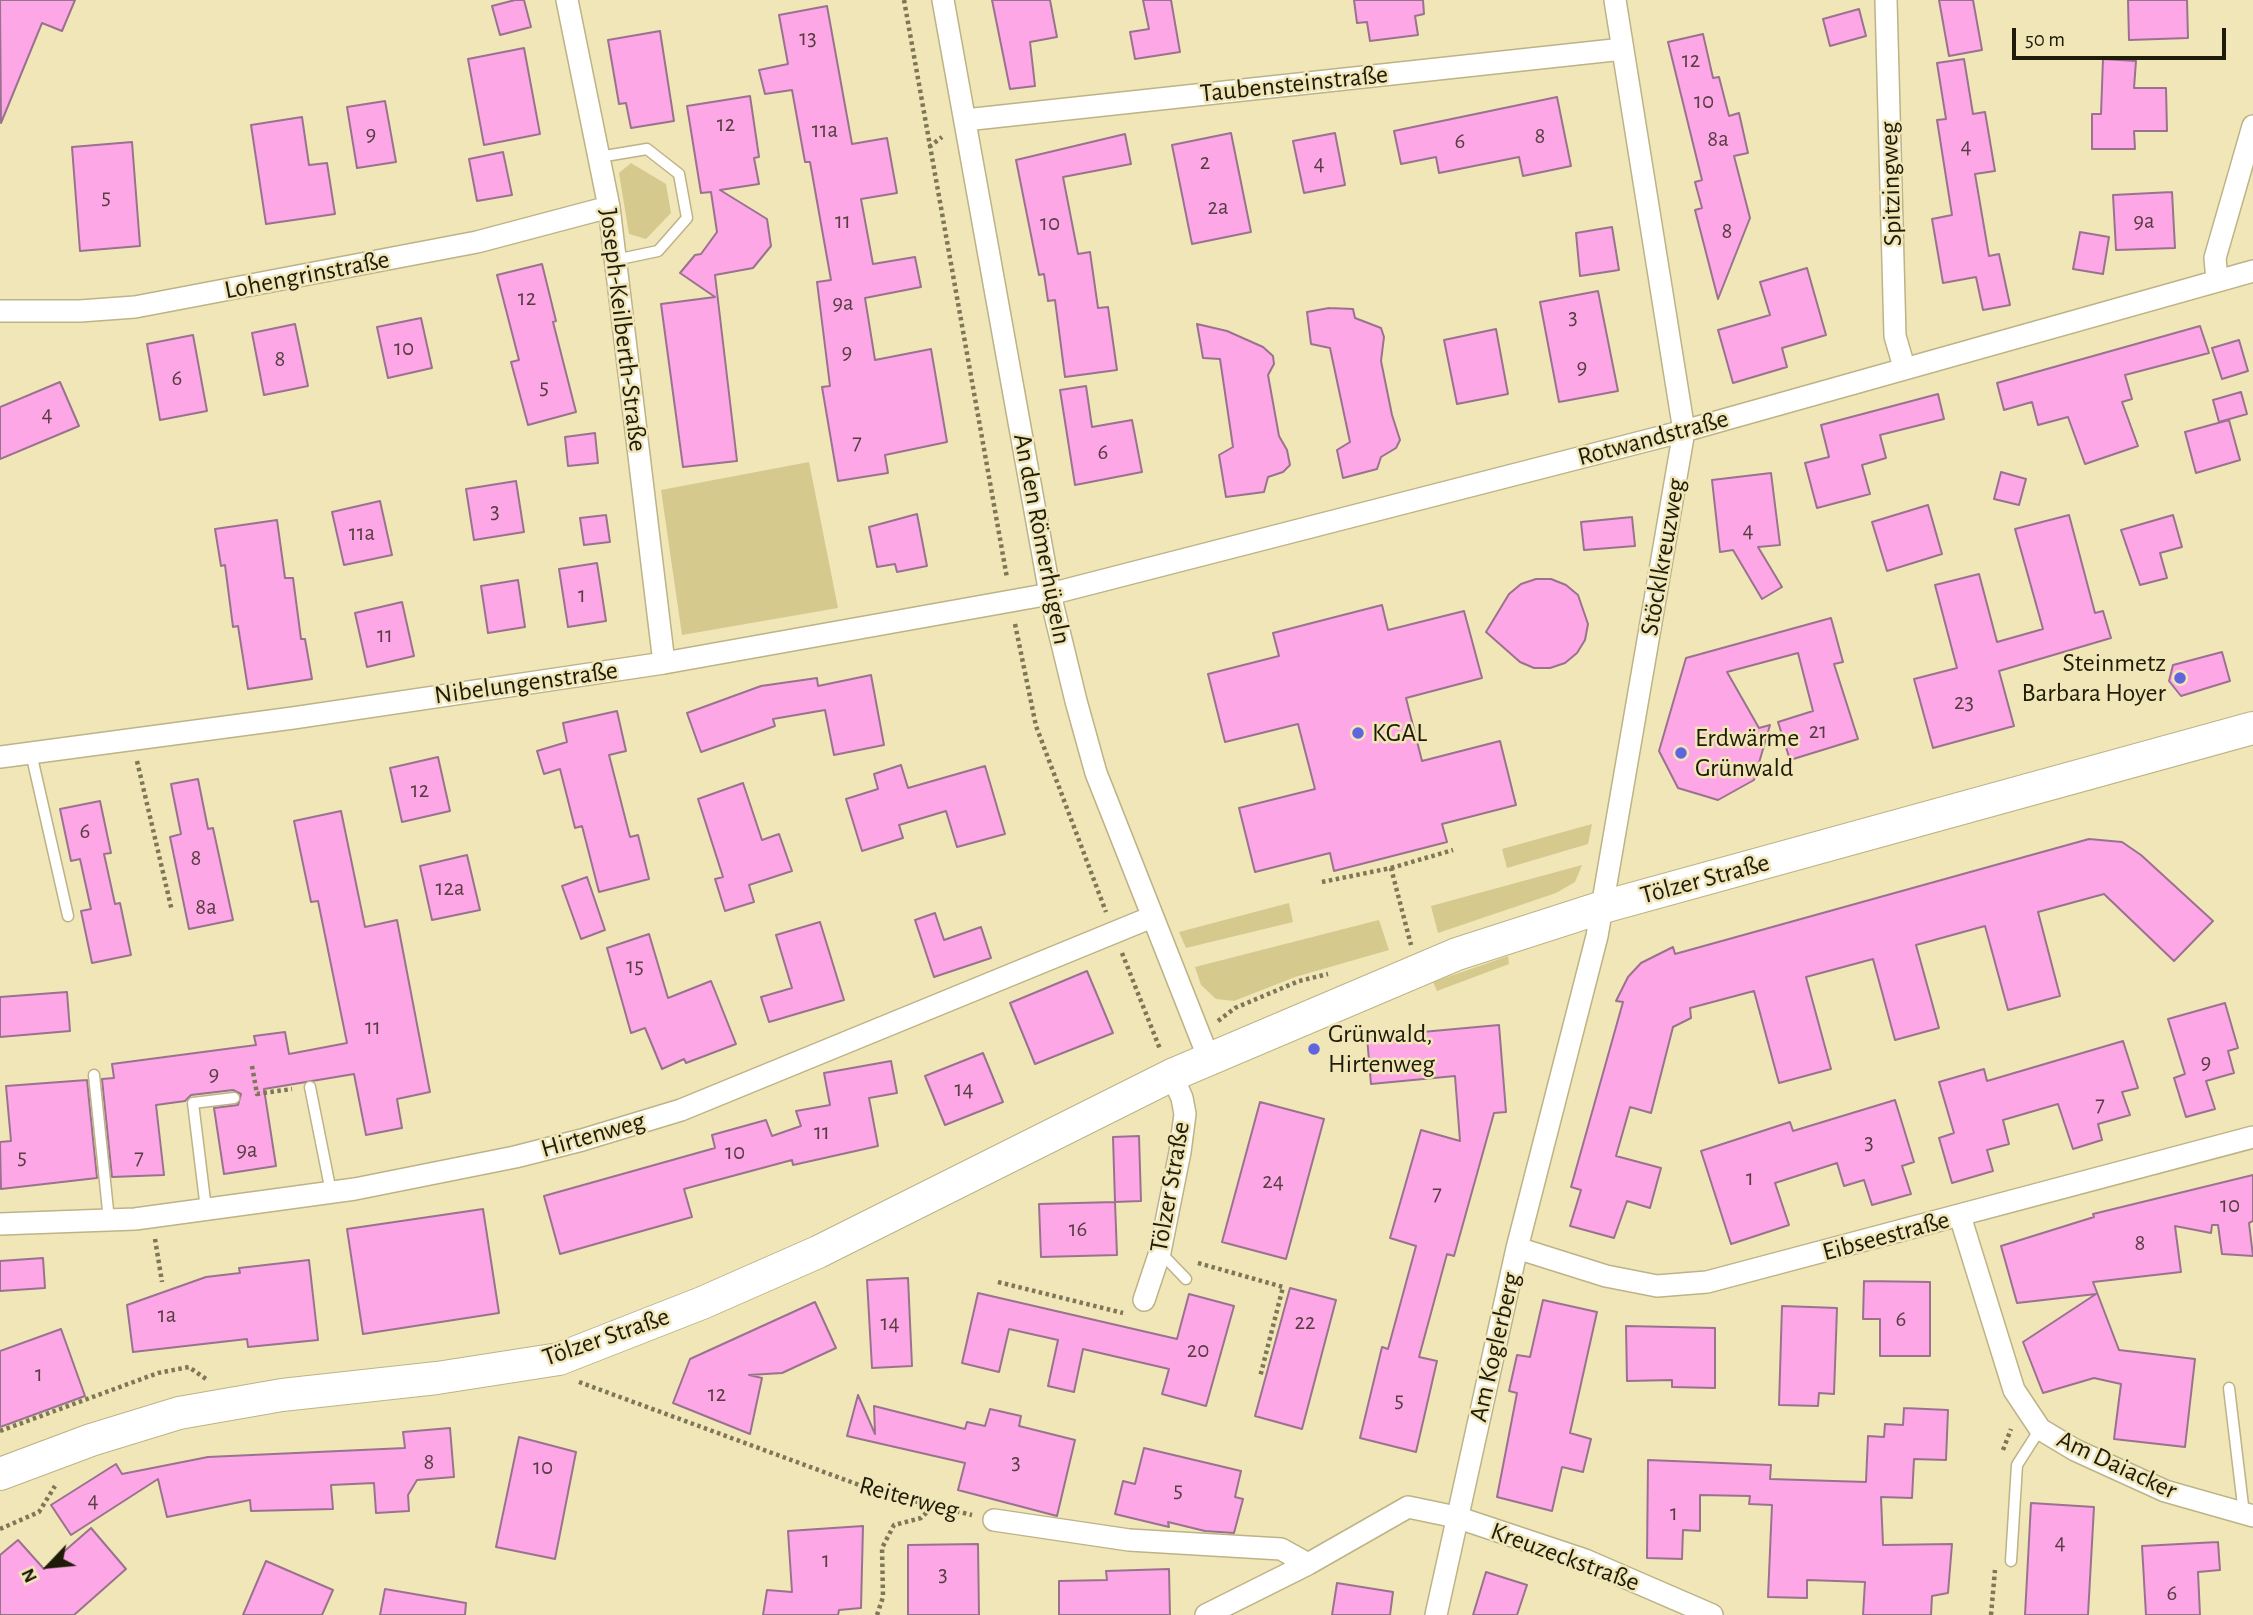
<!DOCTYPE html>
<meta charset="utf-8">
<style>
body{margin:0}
#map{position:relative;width:2253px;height:1615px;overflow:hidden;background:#f0e6b8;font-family:"Alegreya Sans",sans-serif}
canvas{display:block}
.north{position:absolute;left:14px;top:1531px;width:70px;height:70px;-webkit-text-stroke:5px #f0e6b8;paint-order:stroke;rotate:244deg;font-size:19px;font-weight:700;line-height:28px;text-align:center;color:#1e1b09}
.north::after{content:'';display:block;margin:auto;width:24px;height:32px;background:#1e1b09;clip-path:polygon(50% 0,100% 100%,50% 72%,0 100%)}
.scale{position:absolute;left:2012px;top:28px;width:214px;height:32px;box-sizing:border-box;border:4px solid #1e1b09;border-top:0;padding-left:9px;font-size:21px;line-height:24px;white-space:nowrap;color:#1e1b09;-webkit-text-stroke:5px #f0e6b8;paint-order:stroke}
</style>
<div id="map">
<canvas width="2253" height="1615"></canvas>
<div class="north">N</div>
<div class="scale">50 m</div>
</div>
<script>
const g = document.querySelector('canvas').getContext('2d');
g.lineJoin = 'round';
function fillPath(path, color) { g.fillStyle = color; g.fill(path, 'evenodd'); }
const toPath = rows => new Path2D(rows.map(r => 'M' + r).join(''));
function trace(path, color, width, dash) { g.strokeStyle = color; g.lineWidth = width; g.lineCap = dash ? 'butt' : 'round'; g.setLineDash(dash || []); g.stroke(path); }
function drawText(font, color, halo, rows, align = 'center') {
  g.font = font + ' "Alegreya Sans",sans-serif'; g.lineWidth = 5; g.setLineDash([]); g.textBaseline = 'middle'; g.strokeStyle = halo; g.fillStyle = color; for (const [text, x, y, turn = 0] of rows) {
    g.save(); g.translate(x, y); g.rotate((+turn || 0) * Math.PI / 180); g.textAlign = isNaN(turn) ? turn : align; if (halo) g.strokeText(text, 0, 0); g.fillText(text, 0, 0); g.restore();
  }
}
fillPath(toPath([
 [631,163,666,184,671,213,646,239,629,234,619,173],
 [809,462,838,608,682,635,661,490],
 [1592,824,1588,844,1507,868,1502,849],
 [1582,865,1575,882,1556,893,1438,933,1431,906],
 [1289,903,1293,922,1186,948,1179,932],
 [1379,920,1389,950,1295,977,1234,1001,1216,999,1201,985,1195,967],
 [1508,956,1509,964,1437,991,1433,982]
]), '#d6c98d');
const building = toPath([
 [0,0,75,0,62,31,42,23,1,123,0,0],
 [515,0,524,0,531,27,500,35,492,6,515,0],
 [992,0,1050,0,1057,37,1030,42,1035,86,1010,89,992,0],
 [1143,0,1171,0,1180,52,1135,59,1130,32,1149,29,1143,0],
 [1354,0,1423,0,1424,14,1415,16,1418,35,1370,41,1367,22,1357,23,1354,0],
 [1939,0,1973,0,1982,50,1949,56,1939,0],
 [2128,0,2187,0,2188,38,2129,40,2128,0],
 [827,6,852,144,887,138,897,193,861,199,873,264,915,257,921,287,865,298,875,360,931,349,947,442,885,455,888,473,838,481,822,387,830,386,817,282,831,280,810,162,805,162,792,90,765,94,759,70,788,64,779,15,827,6],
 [1859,9,1866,36,1830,46,1823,19,1859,9],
 [660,31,674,121,631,128,626,103,619,104,608,40,660,31],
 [1703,34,1713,78,1719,77,1729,116,1739,113,1748,153,1734,156,1750,218,1718,299,1695,210,1702,208,1695,182,1702,180,1668,42,1703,34],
 [524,48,540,134,484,145,468,59,524,48],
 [1964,59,1973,114,1985,112,1995,171,1975,174,1989,256,1999,254,2010,305,1983,310,1976,277,1943,283,1932,219,1952,215,1937,120,1946,119,1937,63,1964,59],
 [2103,59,2136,61,2134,88,2166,88,2167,131,2134,131,2135,149,2092,149,2092,114,2101,114,2103,59],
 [750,96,759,157,754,158,759,184,720,190,767,219,771,246,753,268,715,275,737,461,683,467,661,304,715,297,680,273,695,255,701,254,717,232,711,192,701,193,687,106,750,96],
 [1557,97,1571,166,1523,176,1519,157,1439,173,1436,157,1401,164,1394,131,1557,97],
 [385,101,396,162,357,168,347,107,385,101],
 [302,117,309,165,327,163,335,214,266,224,251,125,302,117],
 [1231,133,1251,232,1192,244,1172,145,1231,133],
 [1335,133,1345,185,1304,193,1293,141,1335,133],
 [1125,134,1131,164,1063,177,1078,254,1090,252,1098,308,1108,307,1117,370,1065,377,1055,300,1048,301,1044,274,1039,275,1016,160,1125,134],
 [132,142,140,246,80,251,72,147,132,142],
 [503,152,512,195,477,201,469,159,503,152],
 [2172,192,2175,248,2116,250,2113,195,2172,192],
 [1612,227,1619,270,1580,276,1576,233,1612,227],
 [2080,232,2109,237,2103,274,2073,269,2080,232],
 [542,264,556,321,553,322,576,412,528,425,511,362,519,360,497,275,542,264],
 [1807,268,1826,335,1782,348,1787,367,1733,383,1718,330,1770,315,1760,282,1807,268],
 [1598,291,1618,391,1559,402,1540,302,1598,291],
 [1329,308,1353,309,1355,318,1381,328,1384,337,1381,361,1392,415,1400,440,1396,448,1381,457,1377,469,1343,478,1337,450,1350,442,1330,348,1311,344,1307,312,1329,308],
 [421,318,432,368,388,378,377,327,421,318],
 [295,324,308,386,264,395,252,333,295,324],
 [1197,324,1227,331,1263,347,1273,356,1274,364,1268,375,1279,436,1287,450,1290,465,1283,472,1268,477,1264,492,1226,497,1219,455,1233,447,1220,359,1203,358,1197,324],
 [2200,326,2209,353,2125,375,2132,399,2122,402,2138,446,2085,464,2068,417,2038,425,2032,402,2004,410,1997,383,2200,326],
 [1496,329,1508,394,1457,404,1444,340,1496,329],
 [193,335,207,411,160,420,147,344,193,335],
 [2239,340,2248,371,2222,379,2212,348,2239,340],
 [60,382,79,426,0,459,0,407,60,382],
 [1086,386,1092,427,1132,420,1142,472,1075,485,1060,390,1086,386],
 [2241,392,2247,414,2219,422,2213,400,2241,392],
 [1938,394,1944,419,1880,435,1886,458,1862,465,1870,494,1817,508,1805,463,1829,457,1821,425,1938,394],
 [2229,420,2240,460,2196,473,2185,432,2229,420],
 [595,433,598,463,568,466,565,437,595,433],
 [2001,472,2026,479,2019,505,1994,499,2001,472],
 [1771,473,1780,545,1758,547,1782,587,1762,599,1733,550,1720,552,1712,480,1771,473],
 [516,481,524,532,474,540,466,489,516,481],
 [380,501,392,555,344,565,332,512,380,501],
 [1928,505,1942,554,1887,571,1872,522,1928,505],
 [917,514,927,566,897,572,895,564,877,567,869,527,917,514],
 [606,515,610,542,584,545,580,518,606,515],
 [2069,515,2095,613,2103,611,2111,638,1999,671,2014,726,1933,748,1914,679,1957,668,1935,585,1979,574,1997,642,2043,629,2015,529,2069,515],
 [2173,515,2182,547,2160,553,2167,578,2140,585,2121,530,2173,515],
 [1632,517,1635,546,1584,550,1581,522,1632,517],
 [277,520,285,578,293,578,301,639,305,639,312,679,248,689,238,626,233,627,225,565,221,566,215,529,277,520],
 [597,563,606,621,568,627,559,569,597,563],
 [1536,579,1551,579,1566,585,1578,595,1588,624,1585,640,1577,653,1565,663,1550,668,1534,668,1520,662,1486,632,1509,594,1521,584,1536,579],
 [518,580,525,627,488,633,481,586,518,580],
 [402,602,414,656,367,667,355,613,402,602],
 [1382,605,1388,630,1464,611,1482,678,1406,698,1422,761,1500,741,1516,805,1442,824,1447,842,1334,871,1330,853,1255,872,1239,808,1315,789,1298,724,1225,742,1208,674,1279,656,1273,633,1382,605],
 [1831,618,1843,662,1834,664,1858,739,1790,760,1778,722,1813,711,1798,653,1727,672,1759,728,1770,725,1754,780,1718,800,1678,788,1659,751,1686,658,1831,618],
 [2222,652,2230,681,2181,696,2169,681,2173,665,2222,652],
 [871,675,884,745,834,755,825,710,773,719,775,726,701,752,687,713,761,686,817,678,818,686,871,675],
 [617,711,626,751,609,755,630,837,638,835,649,879,599,892,582,826,575,828,560,769,544,774,537,751,567,742,563,723,617,711],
 [438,757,450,811,402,822,390,768,438,757],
 [901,765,908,788,985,766,1005,834,957,847,946,811,899,825,903,838,862,851,846,799,878,789,874,774,901,765],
 [198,779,208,829,213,828,233,920,189,929,170,837,181,834,171,784,198,779],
 [743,783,762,840,779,834,792,871,749,885,754,902,725,911,715,879,723,877,698,799,743,783],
 [100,801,111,853,104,854,115,904,120,903,131,955,92,963,81,911,91,909,80,859,71,861,60,809,100,801],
 [341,811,365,927,397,920,430,1092,397,1099,402,1128,366,1135,354,1074,264,1089,276,1166,224,1174,214,1108,238,1105,241,1094,233,1090,191,1095,185,1101,156,1105,164,1175,112,1177,102,1079,114,1078,112,1064,256,1045,254,1036,285,1032,289,1054,347,1043,318,901,311,902,294,821,341,811],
 [2089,839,2122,842,2141,855,2213,921,2174,961,2104,894,2038,912,2060,996,2008,1010,1985,926,1916,945,1939,1028,1895,1040,1873,959,1806,977,1831,1069,1779,1083,1754,991,1690,1008,1691,1018,1673,1027,1651,1113,1630,1107,1616,1156,1661,1168,1650,1208,1627,1201,1614,1238,1570,1226,1581,1190,1571,1187,1623,1002,1616,1001,1628,977,1641,963,1673,947,1675,954,2089,839],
 [467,855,480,910,432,920,420,866,467,855],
 [587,877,605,930,581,939,562,886,587,877],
 [935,913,944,940,981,927,991,958,934,977,915,920,935,913],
 [820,922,844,1000,769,1022,761,997,792,988,776,935,820,922],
 [649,934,668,998,711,981,736,1044,686,1063,684,1059,662,1069,645,1028,631,1033,607,948,649,934],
 [1087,971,1113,1033,1035,1064,1010,1003,1087,971],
 [67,992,70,1031,0,1037,0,997,67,992],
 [2225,1003,2238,1048,2228,1051,2234,1073,2206,1081,2215,1109,2186,1117,2174,1078,2185,1074,2168,1019,2225,1003],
 [1499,1025,1506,1112,1494,1113,1454,1256,1447,1254,1419,1357,1437,1361,1416,1452,1360,1438,1382,1347,1388,1349,1416,1246,1390,1238,1421,1130,1460,1141,1455,1076,1371,1084,1367,1037,1499,1025],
 [2123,1041,2138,1088,2122,1092,2130,1115,2098,1124,2102,1140,2073,1149,2058,1104,2003,1120,2009,1144,1987,1150,1993,1171,1952,1183,1939,1138,1954,1133,1939,1082,1984,1069,1987,1081,2123,1041],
 [983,1053,1003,1102,945,1125,925,1076,983,1053],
 [891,1061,897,1093,869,1098,878,1146,793,1165,792,1160,684,1189,692,1217,560,1254,544,1196,715,1148,712,1135,766,1120,772,1136,801,1126,796,1111,830,1105,824,1073,891,1061],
 [87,1080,97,1178,1,1189,0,1142,11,1141,6,1086,87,1080],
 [1895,1100,1914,1162,1902,1166,1911,1194,1872,1205,1864,1180,1844,1186,1837,1163,1775,1183,1789,1225,1731,1244,1701,1151,1790,1122,1793,1131,1895,1100],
 [1260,1102,1324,1119,1286,1259,1222,1242,1260,1102],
 [1139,1136,1141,1201,1115,1202,1113,1137,1139,1136],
 [2253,1175,2253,1221,2249,1223,2253,1256,2222,1254,2218,1225,2212,1225,2211,1233,2175,1226,2181,1272,2093,1282,2119,1350,2195,1359,2185,1447,2114,1439,2121,1384,2094,1378,2043,1393,2023,1342,2096,1294,2017,1303,2001,1246,2094,1217,2093,1214,2253,1175],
 [1115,1202,1117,1255,1041,1257,1039,1204,1115,1202],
 [483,1209,499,1313,363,1334,347,1229,483,1209],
 [43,1258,45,1288,0,1291,0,1261,43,1258],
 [309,1260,318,1340,248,1347,247,1339,133,1352,127,1305,206,1277,240,1273,239,1268,309,1260],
 [908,1278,912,1366,872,1368,867,1280,908,1278],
 [1864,1281,1930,1282,1930,1356,1880,1356,1880,1319,1863,1319,1864,1281],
 [1290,1288,1336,1300,1302,1429,1255,1416,1290,1288],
 [978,1293,1177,1339,1189,1294,1234,1306,1206,1406,1162,1394,1169,1369,1083,1349,1074,1392,1048,1386,1058,1340,1009,1329,999,1372,962,1363,978,1293],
 [1543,1300,1597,1312,1570,1433,1591,1439,1583,1472,1562,1467,1552,1511,1497,1497,1517,1393,1509,1391,1517,1355,1530,1357,1543,1300],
 [815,1302,836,1348,782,1373,749,1375,762,1378,750,1434,673,1403,690,1359,815,1302],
 [1782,1306,1837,1308,1834,1394,1819,1393,1818,1406,1779,1405,1782,1306],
 [1626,1326,1715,1328,1715,1388,1672,1387,1672,1380,1627,1381,1626,1326],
 [61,1329,85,1396,0,1427,0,1351,61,1329],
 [858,1395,875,1434,874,1406,965,1429,967,1422,985,1426,990,1409,1021,1416,1019,1426,1075,1440,1057,1516,958,1490,965,1463,847,1436,858,1395],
 [1904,1408,1948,1410,1946,1460,1914,1459,1912,1498,1881,1497,1883,1545,1952,1544,1948,1593,1932,1596,1931,1615,1863,1615,1865,1582,1807,1580,1807,1598,1768,1597,1772,1505,1749,1504,1750,1496,1700,1495,1700,1531,1683,1530,1682,1559,1647,1558,1648,1460,1771,1465,1770,1479,1866,1482,1868,1436,1884,1437,1885,1424,1903,1425,1904,1408],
 [450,1428,454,1477,417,1480,408,1495,409,1511,376,1513,374,1483,331,1485,333,1509,251,1511,250,1500,167,1517,158,1479,71,1535,51,1505,116,1464,122,1474,208,1457,405,1448,403,1432,450,1428],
 [519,1437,576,1452,555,1559,496,1547,519,1437],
 [1144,1448,1241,1471,1235,1497,1243,1499,1234,1533,1205,1531,1168,1522,1169,1527,1115,1514,1123,1481,1135,1484,1144,1448],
 [2031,1503,2094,1507,2088,1615,2025,1615,2031,1503],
 [863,1526,861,1608,839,1610,838,1615,763,1615,767,1590,792,1592,788,1531,863,1526],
 [91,1528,126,1569,74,1615,0,1615,0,1555,18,1540,44,1569,91,1528],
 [2218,1542,2220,1570,2198,1572,2200,1615,2146,1615,2142,1546,2218,1542],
 [978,1544,979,1615,908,1615,908,1545,978,1544],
 [266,1561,333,1590,322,1615,243,1615,266,1561],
 [1169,1569,1170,1615,1059,1615,1059,1581,1107,1580,1106,1571,1169,1569],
 [1486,1572,1527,1585,1517,1615,1473,1615,1486,1572],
 [1337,1583,1393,1592,1390,1615,1332,1615,1337,1583],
 [385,1589,466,1603,465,1615,380,1615,385,1589]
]);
fillPath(building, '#fea7e7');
trace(building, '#99738e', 2);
const service = toPath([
 [599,157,647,149,679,174,687,218,658,251,615,260],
 [31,753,68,916],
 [94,1075,109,1220],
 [310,1087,331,1192],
 [206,1209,193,1103,234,1098],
 [1160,1252,1186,1279],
 [2229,1388,2244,1514],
 [2011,1561,2017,1465,2040,1429]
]);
const minor = toPath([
 [567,0,609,207,664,663],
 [943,0,1050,594,1076,701,1096,773,1209,1059],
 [1886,0,1895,336,1904,367],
 [965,120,1623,49],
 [2217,280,2215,258,2253,126],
 [0,311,80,311,135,307,477,242,609,207],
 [0,757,293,718,664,663,1050,594,1684,431,2253,271],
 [1960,1216,2014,1390,2040,1429,2075,1450,2165,1491,2253,1516],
 [0,1224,135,1219,355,1189,515,1157,582,1140,681,1110,1152,917],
 [1517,1248,1606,1276,1657,1286,1707,1282,2253,1137],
 [1144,1300,1160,1252,1180,1152,1185,1114,1182,1098,1172,1075],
 [994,1520,1129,1540,1281,1549,1308,1564],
 [1206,1615,1308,1564,1408,1507,1456,1517,1585,1560,1712,1615],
 [1436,1615,1517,1248,1597,936,1684,431,1615,0]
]);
const secondary = toPath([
 [0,1474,91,1440,179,1413,282,1395,437,1378,559,1359,702,1303,818,1252,1172,1075,1457,954,1603,907,2253,728]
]);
trace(service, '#bdb386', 13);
trace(minor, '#bdb386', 24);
trace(secondary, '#bdb386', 34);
trace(toPath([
 [904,0,1007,578],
 [929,147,942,137],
 [1015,624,1036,726,1106,912],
 [137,761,172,911],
 [1391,868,1453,850],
 [1322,882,1391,868,1411,945],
 [1122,953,1160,1049],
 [1218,1021,1235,1008,1299,981,1328,974],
 [252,1066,257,1094,292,1089],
 [155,1239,162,1282],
 [1198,1263,1283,1287,1260,1377],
 [998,1282,1123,1313],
 [579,1382,881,1493,972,1515],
 [0,1431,158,1373,189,1367,206,1379],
 [2003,1450,2011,1429],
 [0,1529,39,1512,55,1486],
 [877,1615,883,1597,882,1548,894,1525,921,1518,933,1506],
 [1991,1615,1995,1570]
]), '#7d7758', 4.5, [3.5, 3.5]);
trace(service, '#fff', 10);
trace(minor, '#fff', 21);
trace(secondary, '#fff', 32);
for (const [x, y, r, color] of [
 [2180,678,7,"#6065de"],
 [1358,733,7,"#6065de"],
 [1681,753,7,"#6065de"],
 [1314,1049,7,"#6065de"]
]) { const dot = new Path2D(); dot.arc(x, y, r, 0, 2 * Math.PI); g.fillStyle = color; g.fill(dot); trace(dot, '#f0e6b8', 2.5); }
drawText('23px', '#563e40', null, [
 ["13",808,38],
 ["12",1691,60],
 ["10",1704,101],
 ["12",726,124],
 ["11a",825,130],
 ["9",371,134],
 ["8",1540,136],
 ["8a",1718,139],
 ["6",1460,141],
 ["4",1966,146],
 ["2",1205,162],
 ["4",1319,163],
 ["5",106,197],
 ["2a",1218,207],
 ["11",843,221],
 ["9a",2144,221],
 ["10",1050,223],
 ["8",1727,231],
 ["12",527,298],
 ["9a",843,303],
 ["3",1573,317],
 ["10",404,348],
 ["9",847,352],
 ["8",280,359],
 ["9",1582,367],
 ["6",177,378],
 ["5",544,387],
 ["4",47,414],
 ["7",857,442],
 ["6",1103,452],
 ["3",495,511],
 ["4",1748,530],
 ["11a",362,533],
 ["1",582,595],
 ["11",385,635],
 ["23",1964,702],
 ["21",1818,731],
 ["12",420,790],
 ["6",85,831],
 ["8",196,858],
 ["12a",450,888],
 ["8a",206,907],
 ["15",635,966],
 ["11",373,1027],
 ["9",2206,1062],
 ["9",214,1074],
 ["14",964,1089],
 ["7",2100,1104],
 ["11",822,1132],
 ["3",1869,1142],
 ["9a",247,1150],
 ["10",735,1152],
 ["5",22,1157],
 ["7",139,1157],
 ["1",1750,1178],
 ["24",1273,1181],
 ["7",1437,1193],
 ["10",2230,1205],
 ["16",1078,1229],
 ["8",2140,1243],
 ["1a",167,1315],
 ["6",1901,1319],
 ["22",1305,1322],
 ["14",890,1323],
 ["20",1198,1350],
 ["1",39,1374],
 ["12",717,1394],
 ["5",1399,1400],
 ["8",429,1462],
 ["3",1016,1462],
 ["10",543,1467],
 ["5",1178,1490],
 ["4",93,1500],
 ["1",1674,1513],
 ["4",2060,1542],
 ["1",826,1560],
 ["3",943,1574],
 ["6",2172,1593]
]);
drawText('26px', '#1e1b09', '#f0e6b8', [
 ["Taubensteinstraße",1294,84,-6],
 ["Spitzingweg",1891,184,-92],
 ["Lohengrinstraße",307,275,-11],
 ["Joseph-Keilberth-Straße",623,330,83],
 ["Rotwandstraße",1653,438,-15],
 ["An den Römerhügeln",1042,539,79],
 ["Stöcklkreuzweg",1663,557,-80],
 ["Nibelungenstraße",526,683,-8],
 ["Tölzer Straße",1705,879,-15],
 ["Hirtenweg",593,1135,-16],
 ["Tölzer Straße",1170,1187,-80],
 ["Eibseestraße",1886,1236,-15],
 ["Tölzer Straße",606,1337,-19],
 ["Am Koglerberg",1495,1347,-77],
 ["Am Daiacker",2117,1465,25],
 ["Reiterweg",909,1498,15],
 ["Kreuzeckstraße",1565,1557,20]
]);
drawText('26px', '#1e1b09', '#f0e6b8', [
 ["Steinmetz",2166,663,"right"],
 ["Barbara Hoyer",2166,693,"right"],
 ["KGAL",1372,733],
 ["Erdwärme",1695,738],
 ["Grünwald",1695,768],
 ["Grünwald,",1328,1034],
 ["Hirtenweg",1328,1064]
], 'left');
</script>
